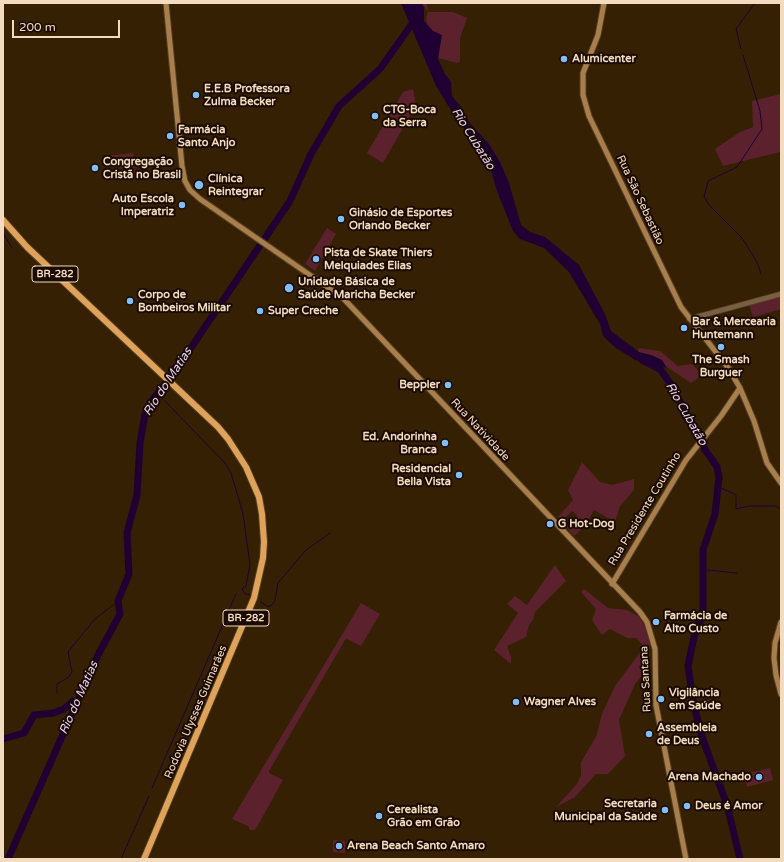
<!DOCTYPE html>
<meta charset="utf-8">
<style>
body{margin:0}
#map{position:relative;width:784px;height:862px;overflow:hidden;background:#352003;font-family:"Varela Round",sans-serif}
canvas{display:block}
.frame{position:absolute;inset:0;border:4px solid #f3dbc0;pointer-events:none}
.scale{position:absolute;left:12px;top:20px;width:108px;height:18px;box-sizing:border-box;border:2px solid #f3dbc0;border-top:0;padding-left:5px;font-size:12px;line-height:14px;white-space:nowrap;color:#f3dbc0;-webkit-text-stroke:3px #1a0a00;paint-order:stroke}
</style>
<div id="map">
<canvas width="784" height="862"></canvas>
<div class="frame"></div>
<div class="scale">200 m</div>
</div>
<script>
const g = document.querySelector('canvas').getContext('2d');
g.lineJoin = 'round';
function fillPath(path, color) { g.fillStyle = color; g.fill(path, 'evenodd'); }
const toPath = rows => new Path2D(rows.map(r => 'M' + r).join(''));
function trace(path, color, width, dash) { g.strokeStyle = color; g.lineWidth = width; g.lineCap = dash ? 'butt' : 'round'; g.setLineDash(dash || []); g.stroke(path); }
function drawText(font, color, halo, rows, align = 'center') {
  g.font = font + ' "Varela Round",sans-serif'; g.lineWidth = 4; g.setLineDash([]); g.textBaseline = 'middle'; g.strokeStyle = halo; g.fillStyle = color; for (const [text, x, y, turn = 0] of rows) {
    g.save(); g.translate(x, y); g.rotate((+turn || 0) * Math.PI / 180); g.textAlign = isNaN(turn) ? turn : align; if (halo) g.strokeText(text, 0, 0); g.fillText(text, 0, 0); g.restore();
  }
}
fillPath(toPath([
 [422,3,427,3,428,12,453,12,467,18,460,38,460,62,457,63,435,57,433,44,426,19,428,12],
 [413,89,416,105,383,163,367,153,403,92],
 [781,94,781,155,780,152,723,166,715,149,740,132,753,127,752,101],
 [133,153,136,180,107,156],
 [327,228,336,234,315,271,305,264],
 [781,296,781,309,753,317,749,305],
 [639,348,660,351,678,366,692,364,699,372,698,378,691,383,652,357,638,352],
 [582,462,600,482,612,485,634,479,634,490,620,506,615,522,594,510,585,526,574,536,566,527,577,515,572,511,560,522,558,517,573,500,568,490],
 [555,565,566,581,535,612,533,620,529,625,526,637,507,646,511,657,511,664,494,650,518,613,507,604,515,596,527,605],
 [584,589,608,608,627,610,638,616,644,624,650,645,650,665,635,684,619,720,625,756,608,774,596,774,575,797,556,807,577,784,581,775,581,762,596,737,602,714,615,686,644,647,636,638,627,638,610,629,602,635,592,620,596,609,581,592],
 [361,603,380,614,361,646,347,639,345,640,269,771,269,773,283,780,257,827,254,830,250,830,248,826,232,819],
 [770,768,773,780,747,787,744,774],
 [333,840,345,841,345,853,333,852]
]), '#5b222e');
fillPath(toPath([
 [401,3,421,3,424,7,424,21,433,31,442,35,438,59,445,74,451,82,452,96,461,107,469,122,489,144,500,162,509,183,521,225,530,232,545,237,579,265,605,314,611,331,639,352,651,355,662,360,667,368,635,360,616,348,603,336,600,324,569,272,544,248,520,239,513,231,497,191,489,164,454,115,436,86]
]), '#200032');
trace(toPath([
 [741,49,736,29,755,3],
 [743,55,760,111,762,129,737,167,708,181,704,197,709,205,742,238,757,262,761,274],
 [3,233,12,248],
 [157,393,225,463,231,473,243,514,250,565,246,586,242,589,245,594,251,595],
 [719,487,736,495,736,509,749,506,775,506,781,509],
 [702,566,707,570,737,573],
 [261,602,268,607,272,605,275,600,278,583,306,550,330,533],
 [779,642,781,645],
 [57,693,57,684,69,677,72,672,68,652,94,620,118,601],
 [152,788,236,594],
 [121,859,149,796]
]), '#200032', 1);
trace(toPath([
 [642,360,660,369,670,383,706,451,717,467,719,477,715,514,703,550,703,614,694,637,688,666,694,705,701,734,727,805,740,859],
 [3,739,24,733,34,715,53,713,64,709,73,701,78,700],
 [8,859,98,655,120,614,118,601,129,574,127,533,137,495,140,443,145,414,151,402,176,370,290,201,311,154,339,106,380,69,414,21]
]), '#200032', 7);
const tertiary = toPath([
 [689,319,781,294]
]);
const secondary = toPath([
 [166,3,182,166,185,181,190,190,200,199,343,298,640,612,647,622,655,649,656,705,686,859],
 [604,3,598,35,583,73,583,95,589,116,681,307,729,369,740,388,754,421,767,463,781,483],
 [612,584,686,460,721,416,740,388],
 [781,622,775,643,774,658,776,675,781,694]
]);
const trunk = toPath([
 [3,220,27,247,218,427,228,439,246,467,259,497,262,514,264,542,263,558,254,598,144,859]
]);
trace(tertiary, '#533e21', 6);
trace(secondary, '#533e21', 7);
trace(trunk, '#533e21', 8);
trace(tertiary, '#795f41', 4.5);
trace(secondary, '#a87e4d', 5);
trace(trunk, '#dea25a', 6);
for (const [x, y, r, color] of [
 [564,59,4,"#81bdfa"],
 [196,95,4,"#81bdfa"],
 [375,116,4,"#81bdfa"],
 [170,136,4,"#81bdfa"],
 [95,168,4,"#81bdfa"],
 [199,185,5,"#81bdfa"],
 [182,205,4,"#81bdfa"],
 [341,219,4,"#81bdfa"],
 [316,259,4,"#81bdfa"],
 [289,288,5,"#81bdfa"],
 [130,301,4,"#81bdfa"],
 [260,311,4,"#81bdfa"],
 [684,328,4,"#81bdfa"],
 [721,347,4,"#81bdfa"],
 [448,385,4,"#81bdfa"],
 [445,443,4,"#81bdfa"],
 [459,475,4,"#81bdfa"],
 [550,524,4,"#81bdfa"],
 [656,622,4,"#81bdfa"],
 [661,699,4,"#81bdfa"],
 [516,702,4,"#81bdfa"],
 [649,734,4,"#81bdfa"],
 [759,777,4,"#81bdfa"],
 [687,806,4,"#81bdfa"],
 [665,810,4,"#81bdfa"],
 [379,816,4,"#81bdfa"],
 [339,846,4,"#81bdfa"]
]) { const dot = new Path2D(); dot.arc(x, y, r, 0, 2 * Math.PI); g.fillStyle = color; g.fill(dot); trace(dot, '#1a0a00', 1.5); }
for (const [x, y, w] of [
 [55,274,46],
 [246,618,46]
]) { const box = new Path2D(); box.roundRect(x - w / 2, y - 8, w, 16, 3); g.fillStyle = '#1a0a00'; g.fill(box); trace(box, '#f3dbc0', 1); }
drawText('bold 10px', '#f3dbc0', null, [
 ["BR-282",55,274],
 ["BR-282",246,618]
]);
drawText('bold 11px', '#f3dbc0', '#1a0a00', [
 ["Alumicenter",572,59],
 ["E.E.B Professora",204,89],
 ["Zulma Becker",204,102],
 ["CTG-Boca",383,110],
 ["da Serra",383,123],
 ["Farmácia",178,130],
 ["Santo Anjo",178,143],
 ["Congregação",103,162],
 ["Cristã no Brasil",103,175],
 ["Clínica",208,179],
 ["Reintegrar",208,192],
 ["Auto Escola",174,199,"right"],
 ["Imperatriz",174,212,"right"],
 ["Ginásio de Esportes",349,213],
 ["Orlando Becker",349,226],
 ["Pista de Skate Thiers",324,253],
 ["Melquiades Elias",324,266],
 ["Unidade Básica de",298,282],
 ["Saúde Maricha Becker",298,295],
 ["Corpo de",138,295],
 ["Bombeiros Militar",138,308],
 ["Super Creche",268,311],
 ["Bar & Mercearia",692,322],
 ["Huntemann",692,335],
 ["The Smash",721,360,"center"],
 ["Burguer",721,373,"center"],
 ["Beppler",440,385,"right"],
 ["Ed. Andorinha",437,437,"right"],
 ["Branca",437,450,"right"],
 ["Residencial",451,469,"right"],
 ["Bella Vista",451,482,"right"],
 ["G Hot-Dog",558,524],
 ["Farmácia de",664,616],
 ["Alto Custo",664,629],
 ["Vigilância",669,693],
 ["em Saúde",669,706],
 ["Wagner Alves",524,702],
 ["Assembleia",657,728],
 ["de Deus",657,741],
 ["Arena Machado",751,777,"right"],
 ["Secretaria",657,804,"right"],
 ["Municipal da Saúde",657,817,"right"],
 ["Deus é Amor",695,806],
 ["Cerealista",387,810],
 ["Grão em Grão",387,823],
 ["Arena Beach Santo Amaro",347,846]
], 'left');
drawText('11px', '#f3dbc0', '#1a0a00', [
 ["Rua São Sebastião",640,200,65],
 ["Rua Natividade",480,430,47],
 ["Rua Presidente Coutinho",645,509,-59],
 ["Rua Santana",646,679,-93],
 ["Rodovia Ulysses Guimarães",196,712,-67]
]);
drawText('italic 12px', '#e5cef8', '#1a0a00', [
 ["Rio Cubatão",473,139,58],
 ["Rio do Matias",168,382,-57],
 ["Rio Cubatão",686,414,60],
 ["Rio do Matias",79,698,-66]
]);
</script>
